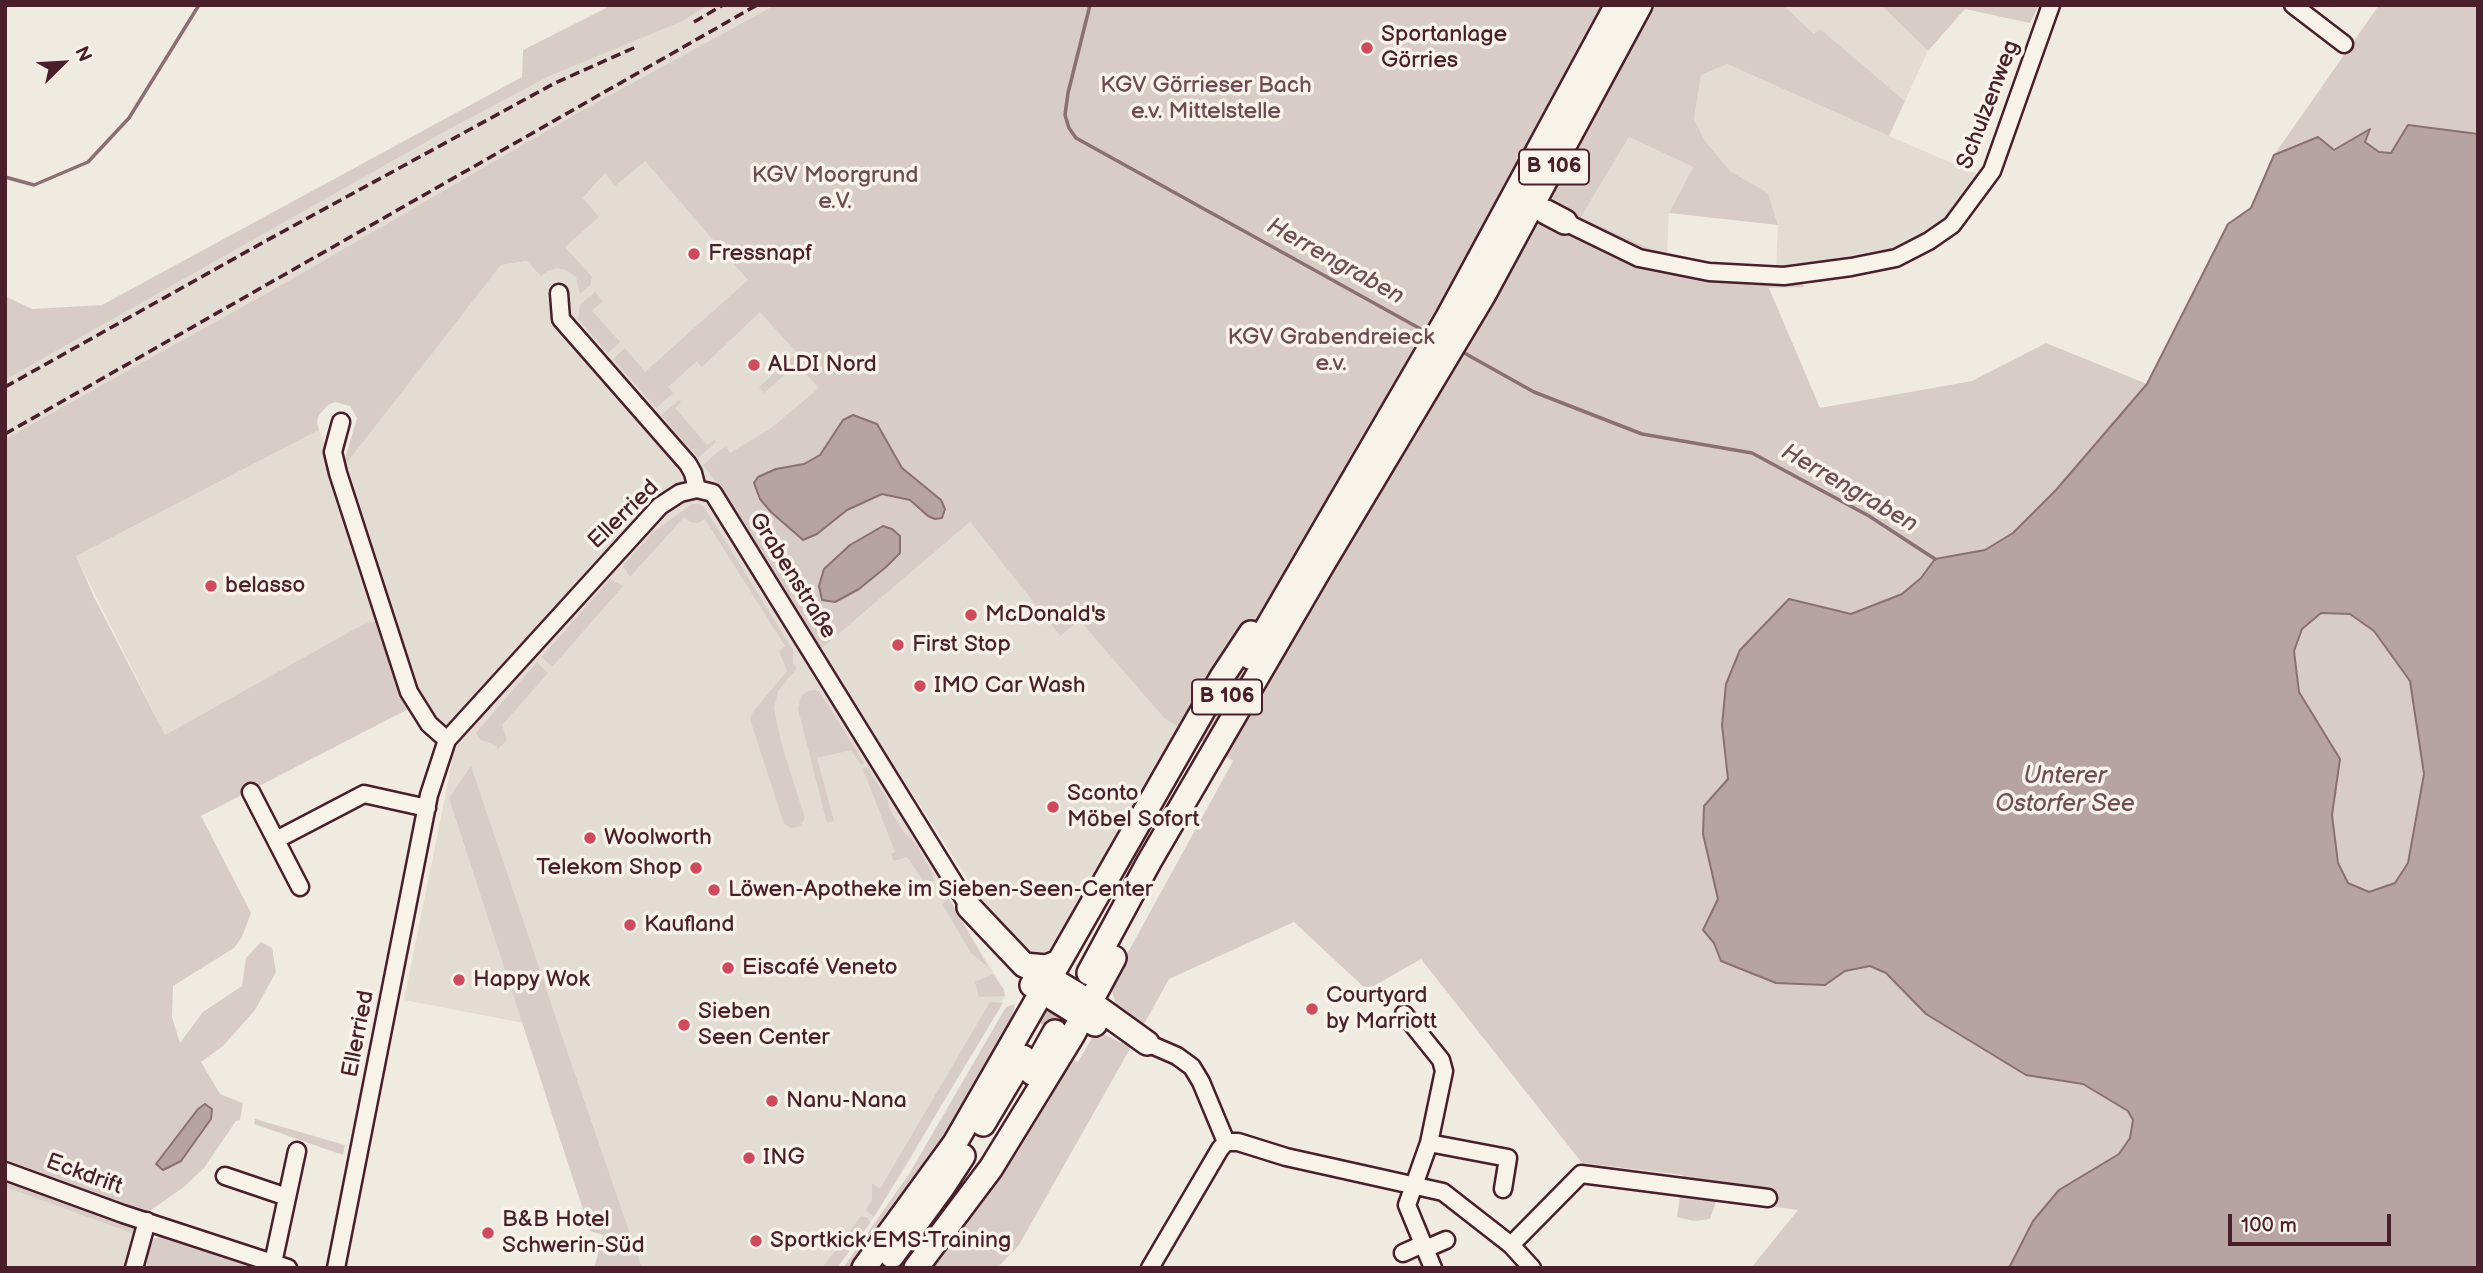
<!DOCTYPE html>
<meta charset="utf-8">
<style>
body{margin:0}
#map{position:relative;width:2483px;height:1273px;overflow:hidden;background:#f0ebe0;font-family:"Balsamiq Sans",sans-serif}
canvas{display:block}
.frame{position:absolute;inset:0;border:7px solid #4a1f2b;pointer-events:none}
.north{position:absolute;left:28px;top:28px;width:70px;height:70px;-webkit-text-stroke:5px #f7f3e8;paint-order:stroke;rotate:66deg;font-size:19px;font-weight:700;line-height:28px;text-align:center;color:#4a1f2b}
.north::after{content:'';display:block;margin:auto;width:24px;height:32px;background:#4a1f2b;clip-path:polygon(50% 0,100% 100%,50% 72%,0 100%)}
.scale{position:absolute;left:2228px;top:1214px;width:163px;height:32px;box-sizing:border-box;border:4px solid #4a1f2b;border-top:0;padding-left:9px;font-size:21px;line-height:24px;white-space:nowrap;color:#4a1f2b;-webkit-text-stroke:5px #f7f3e8;paint-order:stroke}
</style>
<div id="map">
<canvas width="2483" height="1273"></canvas>
<div class="frame"></div>
<div class="north">N</div>
<div class="scale">100 m</div>
</div>
<script>
const g = document.querySelector('canvas').getContext('2d');
g.lineJoin = 'round';
function fillPath(path, color) { g.fillStyle = color; g.fill(path, 'evenodd'); }
const toPath = rows => new Path2D(rows.map(r => 'M' + r).join(''));
function trace(path, color, width, dash) { g.strokeStyle = color; g.lineWidth = width; g.lineCap = dash ? 'butt' : 'round'; g.setLineDash(dash || []); g.stroke(path); }
function drawText(font, color, halo, rows, align = 'center') {
  g.font = font + ' "Balsamiq Sans",sans-serif'; g.lineWidth = 7; g.setLineDash([]); g.textBaseline = 'middle'; g.strokeStyle = halo; g.fillStyle = color; for (const [text, x, y, turn = 0] of rows) {
    g.save(); g.translate(x, y); g.rotate((+turn || 0) * Math.PI / 180); g.textAlign = isNaN(turn) ? turn : align; if (halo) g.strokeText(text, 0, 0); g.fillText(text, 0, 0); g.restore();
  }
}
fillPath(toPath([
 [708,5,775,5,579,112,285,283,5,439,5,380,444,132,549,75,683,21],
 [1783,5,1881,5,1928,51,1905,101,1820,30,1814,34],
 [1727,64,1889,136,1982,176,1966,200,1924,234,1890,249,1776,268,1778,225,1768,193,1730,171,1705,141,1694,119,1701,74],
 [652,120,864,374,709,498,936,867,943,889,1004,990,1005,996,905,1168,870,1223,837,1268,642,1268,560,1030,404,1000,452,762,447,740,429,724,385,618,362,626,165,735,76,556,319,430,338,473,501,265,528,261],
 [1629,137,1693,167,1669,213,1667,256,1581,217],
 [970,522,1059,635,1078,619,1164,718,1181,727,1057,944,1046,954,1040,956,1029,956,995,921,832,670,821,649],
 [5,1187,142,1237,132,1268,5,1268]
]), '#e3dcd2');
fillPath(toPath([
 [612,5,708,5,683,21,549,76,444,132,5,380,5,296,32,309,102,305,522,77,523,50],
 [775,5,1783,5,1814,34,1820,29,1905,101,1889,136,1727,64,1701,75,1694,119,1705,141,1730,171,1768,193,1778,225,1669,213,1693,167,1629,137,1581,217,1667,256,1719,266,1776,268,1797,264,1804,287,1769,288,1820,408,1972,381,2046,343,2147,384,2056,490,2013,533,1985,550,1935,559,1921,578,1902,594,1851,614,1789,599,1740,650,1726,684,1722,725,1728,779,1704,806,1718,899,1703,930,1714,942,1721,961,1825,984,1845,971,1869,966,1886,973,1926,1014,2026,1075,2083,1084,2128,1112,2133,1120,2130,1138,2119,1154,2059,1190,2033,1221,2009,1268,1751,1268,1798,1210,1717,1199,1710,1219,1694,1221,1677,1217,1683,1175,1582,1163,1421,959,1367,990,1294,922,1169,979,1143,1026,1117,1007,1110,985,1233,761,1164,718,1079,620,1060,636,970,522,821,649,720,487,703,465,721,449,726,447,730,453,770,429,819,388,797,364,764,393,759,387,797,353,760,312,702,367,697,361,668,387,673,393,656,408,613,359,625,348,645,372,748,280,645,161,615,186,605,173,583,198,599,217,565,247,592,277,590,285,580,294,576,277,566,270,557,268,547,271,541,276,527,261,501,265,342,469,357,418,350,406,335,402,328,405,319,415,317,422,319,430,76,556,94,597,165,735,362,625,385,618,416,705,201,816,251,913,242,937,234,948,173,986,172,1017,180,1043,203,1012,242,986,246,958,261,942,272,948,276,972,255,1010,223,1046,201,1062,220,1094,243,1103,240,1120,236,1121,204,1168,184,1187,151,1210,142,1237,5,1187,5,439,285,283,579,112],
 [853,415,876,424,902,468,941,501,919,507,910,500,882,494,847,510,817,534,803,540,771,512,758,477,776,469,804,464,820,455,844,420],
 [1881,5,2039,5,2030,23,1965,9,1928,51],
 [2379,5,2478,5,2478,134,2409,125,2392,153,2379,152,2365,141,2369,130,2334,150,2318,137,2274,155],
 [595,292,603,301,592,311,620,342,608,353,578,319,580,305],
 [679,400,681,402,675,408,707,445,714,440,716,442,698,458,661,415],
 [692,504,699,504,704,507,793,650,793,663,797,668,778,691,774,708,782,746,805,818,800,826,791,828,784,824,750,719,753,712,787,671,779,651,785,646,705,519,698,523,690,522,684,517,630,577,623,566,651,534],
 [610,579,623,586,552,667,542,657],
 [2321,613,2350,614,2374,631,2410,681,2424,774,2408,863,2395,883,2368,892,2348,883,2338,863,2332,815,2340,759,2299,693,2294,651,2302,629],
 [537,662,548,673,502,725,507,740,497,750,496,745,481,740,476,733],
 [815,690,820,692,864,763,861,765,851,750,817,758,834,821,827,823,798,709,801,696,808,691],
 [471,766,560,1030,642,1268,594,1268,603,1235,590,1231,449,798],
 [867,767,888,801,889,808,905,834,912,839,931,870,934,881,925,883,907,857,894,861,891,854,895,852,863,769],
 [946,893,988,967,971,953,943,905],
 [993,974,1004,990,1005,996,979,997,975,982],
 [990,1002,1003,1003,874,1217,866,1210,872,1200,872,1183,880,1189],
 [1015,1004,1012,1017,995,1048,999,1051,989,1077,858,1268,843,1268,909,1174,1006,1007],
 [1103,1034,1131,1047,1019,1245,997,1268,928,1268,979,1198,985,1197,996,1181,995,1175,1069,1057,1078,1062,1092,1038],
 [255,1119,345,1145,343,1155,254,1124],
 [861,1216,868,1218,870,1223,837,1268,822,1268],
 [176,1231,288,1268,144,1268,151,1240]
]), '#d8cdc6');
const water = toPath([
 [2408,125,2478,134,2478,1268,2009,1268,2033,1221,2059,1190,2119,1154,2130,1138,2133,1120,2128,1111,2083,1084,2026,1075,1926,1014,1886,973,1870,966,1845,971,1825,985,1776,983,1721,961,1714,943,1703,930,1718,899,1703,834,1704,806,1728,779,1722,725,1726,684,1740,650,1789,599,1851,614,1902,594,1921,578,1935,559,1985,550,2013,533,2056,490,2147,384,2228,224,2251,208,2274,155,2318,137,2334,150,2370,129,2365,142,2379,152,2391,153,2408,125],
 [2321,613,2350,614,2374,631,2410,681,2424,774,2408,863,2395,883,2369,892,2348,883,2338,863,2332,815,2340,759,2299,692,2294,651,2302,629,2321,613],
 [853,415,877,424,902,468,941,500,945,509,942,518,935,519,928,516,910,500,882,494,847,510,817,534,803,540,771,512,760,499,754,483,758,477,776,469,804,464,820,455,843,420,853,415],
 [883,526,892,529,900,536,900,553,886,567,859,589,835,602,822,600,819,586,824,569,850,545,883,526],
 [205,1104,212,1109,211,1119,181,1161,163,1170,156,1164,198,1109,205,1104]
]);
fillPath(water, '#b7a4a2');
trace(water, '#8b6f72', 2);
trace(toPath([
 [1090,5,1068,93,1065,115,1069,128,1076,138,1428,333],
 [5,177,34,185,88,162,129,118,199,5],
 [1459,350,1534,392,1642,434,1752,453,1869,516,1935,559]
]), '#8b6f72', 3.5);
trace(toPath([
 [1042,1024,1075,964]
]), '#cfc2bc', 23, [23, 11]);
const minor = toPath([
 [2293,5,2344,44],
 [1565,222,1639,258,1709,272,1784,276,1851,267,1896,258,1929,241,1952,225,1992,171,2051,5],
 [559,293,561,319,688,464,693,473,697,489],
 [341,422,333,452,338,473,409,692,429,724,447,740],
 [251,792,300,887],
 [276,840,364,794,427,808],
 [1404,1014,1441,1060,1444,1071,1429,1143,1407,1205,1433,1268],
 [1147,1043,1177,1056,1192,1067,1201,1082,1226,1142,1220,1149,1150,1268],
 [1226,1142,1238,1142,1286,1157,1443,1192,1511,1245,1532,1268],
 [1429,1143,1508,1158,1503,1189],
 [5,1171,123,1214,288,1268],
 [225,1176,287,1197],
 [1511,1245,1581,1174,1768,1198],
 [1425,1249,1446,1240],
 [1403,1253,1423,1244],
 [273,1263,297,1151],
 [134,1268,147,1221],
 [336,1268,429,795,447,740,660,506,680,493,697,489,713,493,969,907]
]);
const highway = toPath([
 [1546,212,1565,222],
 [1250,657,1448,317,1617,5],
 [969,907,1024,965,1050,978,1090,1002,1147,1043],
 [1024,965,1046,967,1059,962,1222,677,1251,633],
 [1089,973,1149,862,1321,567,1484,294,1640,5],
 [1032,985,1095,1024],
 [1032,1073,1055,1032],
 [983,1124,1023,1057],
 [892,1256,942,1188,963,1156],
 [864,1268,955,1143,1059,962],
 [916,1268,991,1168,1072,1036,1114,958]
]);
trace(minor, '#4a1f2b', 21);
trace(highway, '#4a1f2b', 28);
trace(minor, '#f7f3e8', 16);
trace(highway, '#f7f3e8', 23);
trace(toPath([
 [694,22,723,5],
 [5,387,262,243,555,83,638,46],
 [5,434,757,5]
]), '#4a1f2b', 3.5, [10, 5]);
for (const [x, y, r, color] of [
 [1367,48,7,"#d1495b"],
 [694,254,7,"#d1495b"],
 [754,365,7,"#d1495b"],
 [211,586,7,"#d1495b"],
 [971,615,7,"#d1495b"],
 [898,645,7,"#d1495b"],
 [920,686,7,"#d1495b"],
 [1053,807,7,"#d1495b"],
 [590,838,7,"#d1495b"],
 [696,868,7,"#d1495b"],
 [714,890,7,"#d1495b"],
 [630,925,7,"#d1495b"],
 [728,968,7,"#d1495b"],
 [459,980,7,"#d1495b"],
 [1312,1009,7,"#d1495b"],
 [684,1025,7,"#d1495b"],
 [772,1101,7,"#d1495b"],
 [749,1158,7,"#d1495b"],
 [488,1233,7,"#d1495b"],
 [756,1241,7,"#d1495b"]
]) { const dot = new Path2D(); dot.arc(x, y, r, 0, 2 * Math.PI); g.fillStyle = color; g.fill(dot); trace(dot, '#f7f3e8', 2.5); }
for (const [x, y, w] of [
 [1554,167,70],
 [1227,697,70]
]) { const box = new Path2D(); box.roundRect(x - w / 2, y - 17.5, w, 35, 5); g.fillStyle = '#f7f3e8'; g.fill(box); trace(box, '#4a1f2b', 2); }
drawText('bold 21px', '#4a1f2b', null, [
 ["B 106",1554,167],
 ["B 106",1227,697]
]);
drawText('23px', '#4a1f2b', '#f7f3e8', [
 ["Sportanlage",1381,35],
 ["Görries",1381,61],
 ["Fressnapf",708,254],
 ["ALDI Nord",768,365],
 ["belasso",225,586],
 ["McDonald's",985,615],
 ["First Stop",912,645],
 ["IMO Car Wash",934,686],
 ["Sconto",1067,794],
 ["Möbel Sofort",1067,820],
 ["Woolworth",604,838],
 ["Telekom Shop",682,868,"right"],
 ["Löwen-Apotheke im Sieben-Seen-Center",728,890],
 ["Kaufland",644,925],
 ["Eiscafé Veneto",742,968],
 ["Happy Wok",473,980],
 ["Courtyard",1326,996],
 ["by Marriott",1326,1022],
 ["Sieben",698,1012],
 ["Seen Center",698,1038],
 ["Nanu-Nana",786,1101],
 ["ING",763,1158],
 ["B&B Hotel",502,1220],
 ["Schwerin-Süd",502,1246],
 ["Sportkick EMS-Training",770,1241]
], 'left');
drawText('23px', '#6e4a52', '#f7f3e8', [
 ["KGV Görrieser Bach",1206,86],
 ["e.v. Mittelstelle",1206,112],
 ["KGV Moorgrund",835,176],
 ["e.V.",835,202],
 ["KGV Grabendreieck",1331,338],
 ["e.v.",1331,364]
]);
drawText('23px', '#4a1f2b', '#f7f3e8', [
 ["Schulzenweg",1989,105,-69],
 ["Ellerried",624,515,-44],
 ["Grabenstraße",792,576,58],
 ["Ellerried",359,1034,-79],
 ["Eckdrift",84,1175,20]
]);
drawText('italic 24px', '#704e55', '#f7f3e8', [
 ["Herrengraben",1335,262,29],
 ["Herrengraben",1849,489,30],
 ["Unterer",2065,777],
 ["Ostorfer See",2065,805]
]);
</script>
